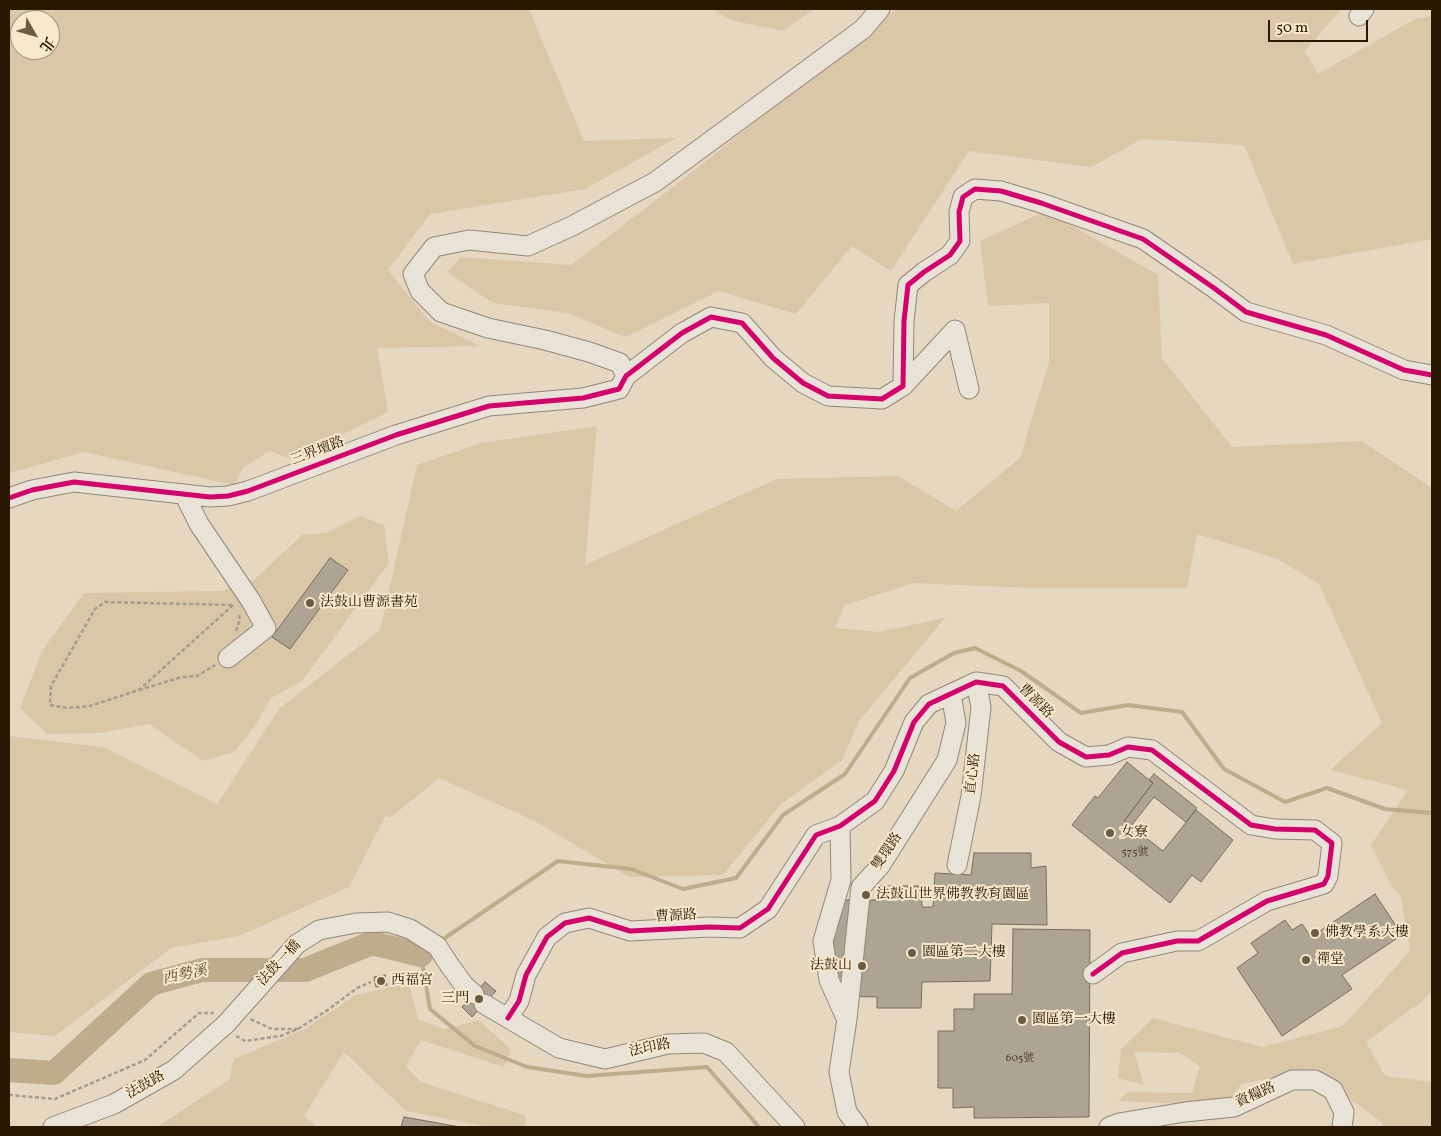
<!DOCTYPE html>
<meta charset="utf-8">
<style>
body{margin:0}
#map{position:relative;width:1441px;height:1136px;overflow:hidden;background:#e5d7c0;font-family:Vollkorn,"Noto Serif TC",serif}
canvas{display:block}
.frame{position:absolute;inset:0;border:10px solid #291802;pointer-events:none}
.north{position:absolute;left:10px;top:10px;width:50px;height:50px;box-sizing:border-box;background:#f8e8cc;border:1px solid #a5957b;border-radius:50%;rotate:128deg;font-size:14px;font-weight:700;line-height:20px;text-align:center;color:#291802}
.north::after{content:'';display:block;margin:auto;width:18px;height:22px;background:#6b5b44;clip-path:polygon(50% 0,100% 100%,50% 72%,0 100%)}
.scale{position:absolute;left:1268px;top:20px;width:100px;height:22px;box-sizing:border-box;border:2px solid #291802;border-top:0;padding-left:6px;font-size:15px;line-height:18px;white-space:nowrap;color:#291802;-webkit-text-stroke:4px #f8e8cc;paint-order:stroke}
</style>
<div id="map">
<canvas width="1441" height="1136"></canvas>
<div class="frame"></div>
<div class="north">北</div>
<div class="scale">50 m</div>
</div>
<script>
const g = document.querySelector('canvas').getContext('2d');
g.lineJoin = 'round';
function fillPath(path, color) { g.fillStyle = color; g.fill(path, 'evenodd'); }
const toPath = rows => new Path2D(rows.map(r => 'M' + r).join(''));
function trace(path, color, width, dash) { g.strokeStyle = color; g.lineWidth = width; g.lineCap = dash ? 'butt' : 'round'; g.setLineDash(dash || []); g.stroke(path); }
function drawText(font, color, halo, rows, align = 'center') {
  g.font = font + ' Vollkorn,"Noto Serif TC",serif'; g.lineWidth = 4; g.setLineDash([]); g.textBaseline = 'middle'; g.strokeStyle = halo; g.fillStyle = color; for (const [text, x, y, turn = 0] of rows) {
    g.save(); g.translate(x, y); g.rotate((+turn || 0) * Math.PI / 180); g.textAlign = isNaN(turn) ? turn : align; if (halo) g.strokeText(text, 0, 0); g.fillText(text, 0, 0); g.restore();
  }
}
fillPath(toPath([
 [9,9,529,9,584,141,676,138,585,189,430,214,388,270,430,322,481,346,377,348,388,412,291,459,270,451,244,467,234,485,84,452,9,473],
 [20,20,50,20,50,50,20,50],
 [712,9,814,9,783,31,730,20],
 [896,9,1341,9,1305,51,1318,74,1415,19,1432,16,1432,239,1293,264,1244,145,1142,139,1091,167,969,151,891,271,852,246,796,314,719,291,625,337,568,313,493,303,447,272,461,257,571,265,681,181],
 [1046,211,1158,275,1162,358,1232,447,1362,441,1432,488,1432,991,1421,1002,1366,1042,1385,1076,1432,1082,1432,1127,1382,1127,1383,1123,1336,1089,1312,1069,1241,1084,1229,1102,1185,1104,1118,1101,1128,1092,1192,1093,1200,1066,1180,1053,1134,1052,1144,1085,1118,1078,1121,1049,1153,1018,1262,1047,1343,1026,1410,951,1401,897,1391,885,1371,845,1408,790,1330,770,1382,723,1319,584,1278,559,1197,534,1187,588,1032,588,914,583,845,605,835,628,879,632,945,618,859,721,842,760,781,804,723,875,629,877,535,821,439,778,390,818,386,815,349,887,239,936,171,948,55,1036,9,1032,9,736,103,747,217,804,280,708,380,630,417,465,481,443,597,426,585,565,777,479,898,476,956,511,1020,458,1049,362,1049,303,988,306,980,241],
 [360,516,384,525,389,563,302,681,271,698,255,726,234,752,203,761,149,724,99,733,47,734,20,708,42,651,84,593,221,591,254,580,302,535,326,533],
 [409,983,418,1019,444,1029,479,1020,511,1050,504,1067,421,1040,406,1066,421,1082,524,1115,526,1121,524,1127,489,1127,406,1111,344,1052,304,1116,318,1127,157,1127,229,1080,234,1059,305,1029,356,995]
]), '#dac7a7');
trace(toPath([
 [439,942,558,861,631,869,683,889,736,878,783,815,845,774,910,678,954,653,975,648,1021,671,1081,713,1128,705,1182,712,1224,769,1285,802,1327,788,1385,809,1432,813],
 [429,949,421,955,430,1009,475,1046,527,1067,587,1076,707,1067,759,1127]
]), '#bfac8c', 4);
trace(toPath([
 [9,1070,54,1073,151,984,202,970,305,970,372,943,421,955]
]), '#bfac8c', 24);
const building = toPath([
 [330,558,348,570,290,649,272,637,330,558],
 [1127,762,1153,783,1124,821,1163,851,1196,810,1233,840,1201,882,1192,875,1170,903,1072,825,1095,796,1098,798,1127,762],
 [1154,774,1197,808,1186,822,1154,797,1131,826,1124,821,1153,783,1149,780,1154,774],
 [974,853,1031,853,1031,868,1046,866,1047,925,992,924,990,981,922,982,921,1008,877,1008,877,997,829,996,836,900,877,900,878,886,921,886,922,907,933,907,935,873,971,875,974,853],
 [1375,894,1402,935,1342,975,1352,989,1282,1036,1237,968,1258,953,1251,943,1285,920,1292,930,1302,924,1311,937,1375,894],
 [1013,929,1090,930,1089,1117,974,1118,974,1107,953,1108,953,1088,938,1088,938,1031,954,1031,954,1009,974,1009,974,994,1012,994,1013,929],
 [385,975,387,985,376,987,374,977,385,975],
 [485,982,496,991,472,1017,462,1007,485,982],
 [404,1117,460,1127,401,1127,404,1117]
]);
fillPath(building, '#aea493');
trace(building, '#766d5f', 1);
const minor = toPath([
 [1359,16,1364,9],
 [626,376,620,363,589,352,545,340,488,328,441,312,420,291,413,274,434,247,469,240,528,246,572,226,655,182,863,29,880,9],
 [903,386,955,330,969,389],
 [184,494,199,524,251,601,266,628,228,658],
 [9,498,32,490,74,482,210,497,228,496,248,491,396,435,489,406,583,398,619,389,626,376,682,333,711,317,742,323,773,358,803,383,828,396,882,399,903,386,904,321,908,285,924,272,950,255,960,241,959,212,963,197,975,189,1001,191,1041,203,1143,239,1214,288,1246,312,1326,335,1404,370,1432,375],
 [840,826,841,880,823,941,829,980,846,1018],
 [957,865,971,796,981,707,976,682],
 [450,966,464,985,474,994],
 [484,1004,559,1048,605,1059,668,1044,704,1043,726,1052,795,1127],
 [508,1018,519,1001,526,975,547,937,565,923,589,918,630,931,709,927,740,928,768,909,816,835,840,826,875,801,894,771,914,722,929,704,976,682,1003,686,1059,742,1086,757,1109,755,1128,747,1152,750,1251,825,1275,829,1315,830,1332,843,1328,876,1324,884,1267,901,1198,941,1177,941,1122,953,1093,974],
 [53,1127,114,1104,174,1070,226,1024],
 [858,1127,847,1112,839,1072,847,1019,861,887,880,866,947,760,956,723,951,694],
 [1109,1127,1119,1123,1185,1112,1234,1107,1292,1080,1315,1080,1333,1090,1344,1112,1342,1127]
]);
trace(minor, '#918778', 21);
trace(toPath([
 [233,605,139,690,90,706,67,708,50,705,51,686,95,609,105,602,233,605,234,606],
 [236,631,240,619,239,614],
 [139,690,182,677,197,676,215,665],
 [298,1029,329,1009,357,988,371,982],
 [236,1036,245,1041,280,1036,298,1029,272,1029,250,1019],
 [9,1095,55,1099,145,1060,199,1013,214,1013]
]), '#a39c91', 2.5, [4, 2.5]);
trace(minor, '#e9e2d6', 19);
const minorBridge = toPath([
 [226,1024,297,944,319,930,356,923,388,922,410,929,437,946,450,966]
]);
trace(minorBridge, '#918778', 21, []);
trace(minorBridge, '#e9e2d6', 19);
trace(toPath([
 [9,498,32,490,74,482,210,497,228,496,248,491,396,435,489,406,583,398,619,389,626,376,682,333,711,317,742,323,773,358,803,383,828,396,882,399,903,386,904,321,908,285,924,272,950,255,960,241,959,212,963,197,975,189,1001,191,1041,203,1143,239,1214,288,1246,312,1326,335,1404,370,1432,375],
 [508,1018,519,1001,526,975,547,937,565,923,589,918,630,931,709,927,740,928,768,909,816,835,840,826,875,801,894,771,914,722,929,704,976,682,1003,686,1059,742,1086,757,1109,755,1128,747,1152,750,1251,825,1275,829,1315,830,1332,843,1328,876,1324,884,1267,901,1198,941,1177,941,1122,953,1093,974]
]), '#d6006c', 5);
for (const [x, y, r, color] of [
 [310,603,5,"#6b5b44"],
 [1110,833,5,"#6b5b44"],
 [866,895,5,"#6b5b44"],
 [1315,933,5,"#6b5b44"],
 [912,953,5,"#6b5b44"],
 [1306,960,5,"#6b5b44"],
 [862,966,5,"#6b5b44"],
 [381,981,5,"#6b5b44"],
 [479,999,5,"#6b5b44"],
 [1022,1020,5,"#6b5b44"]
]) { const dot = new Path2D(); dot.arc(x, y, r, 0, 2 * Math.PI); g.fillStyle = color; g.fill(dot); trace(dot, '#f8e8cc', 2); }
drawText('11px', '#4a3b26', null, [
 ["575號",1135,853],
 ["605號",1020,1059]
]);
drawText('14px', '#291802', '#f8e8cc', [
 ["三界壇路",318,452,-21],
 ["曹源路",1035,702,45],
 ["直心路",974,774,-83],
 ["雙環路",888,852,-56],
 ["曹源路",676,917,-3],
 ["法鼓一橋",280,964,-47],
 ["法印路",650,1049,-12],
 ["法鼓路",146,1086,-29],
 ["資糧路",1256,1096,-24]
]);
drawText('14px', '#291802', '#f8e8cc', [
 ["法鼓山曹源書苑",320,603],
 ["女寮",1120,833],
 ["法鼓山世界佛教教育園區",876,895],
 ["佛教學系大樓",1325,933],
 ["園區第二大樓",922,953],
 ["禪堂",1316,960],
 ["法鼓山",852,966,"right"],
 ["西福宮",391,981],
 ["三門",469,999,"right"],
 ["園區第一大樓",1032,1020]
], 'left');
drawText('italic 15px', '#5f4c30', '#f8e8cc', [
 ["西勢溪",185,976,-12]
]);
</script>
